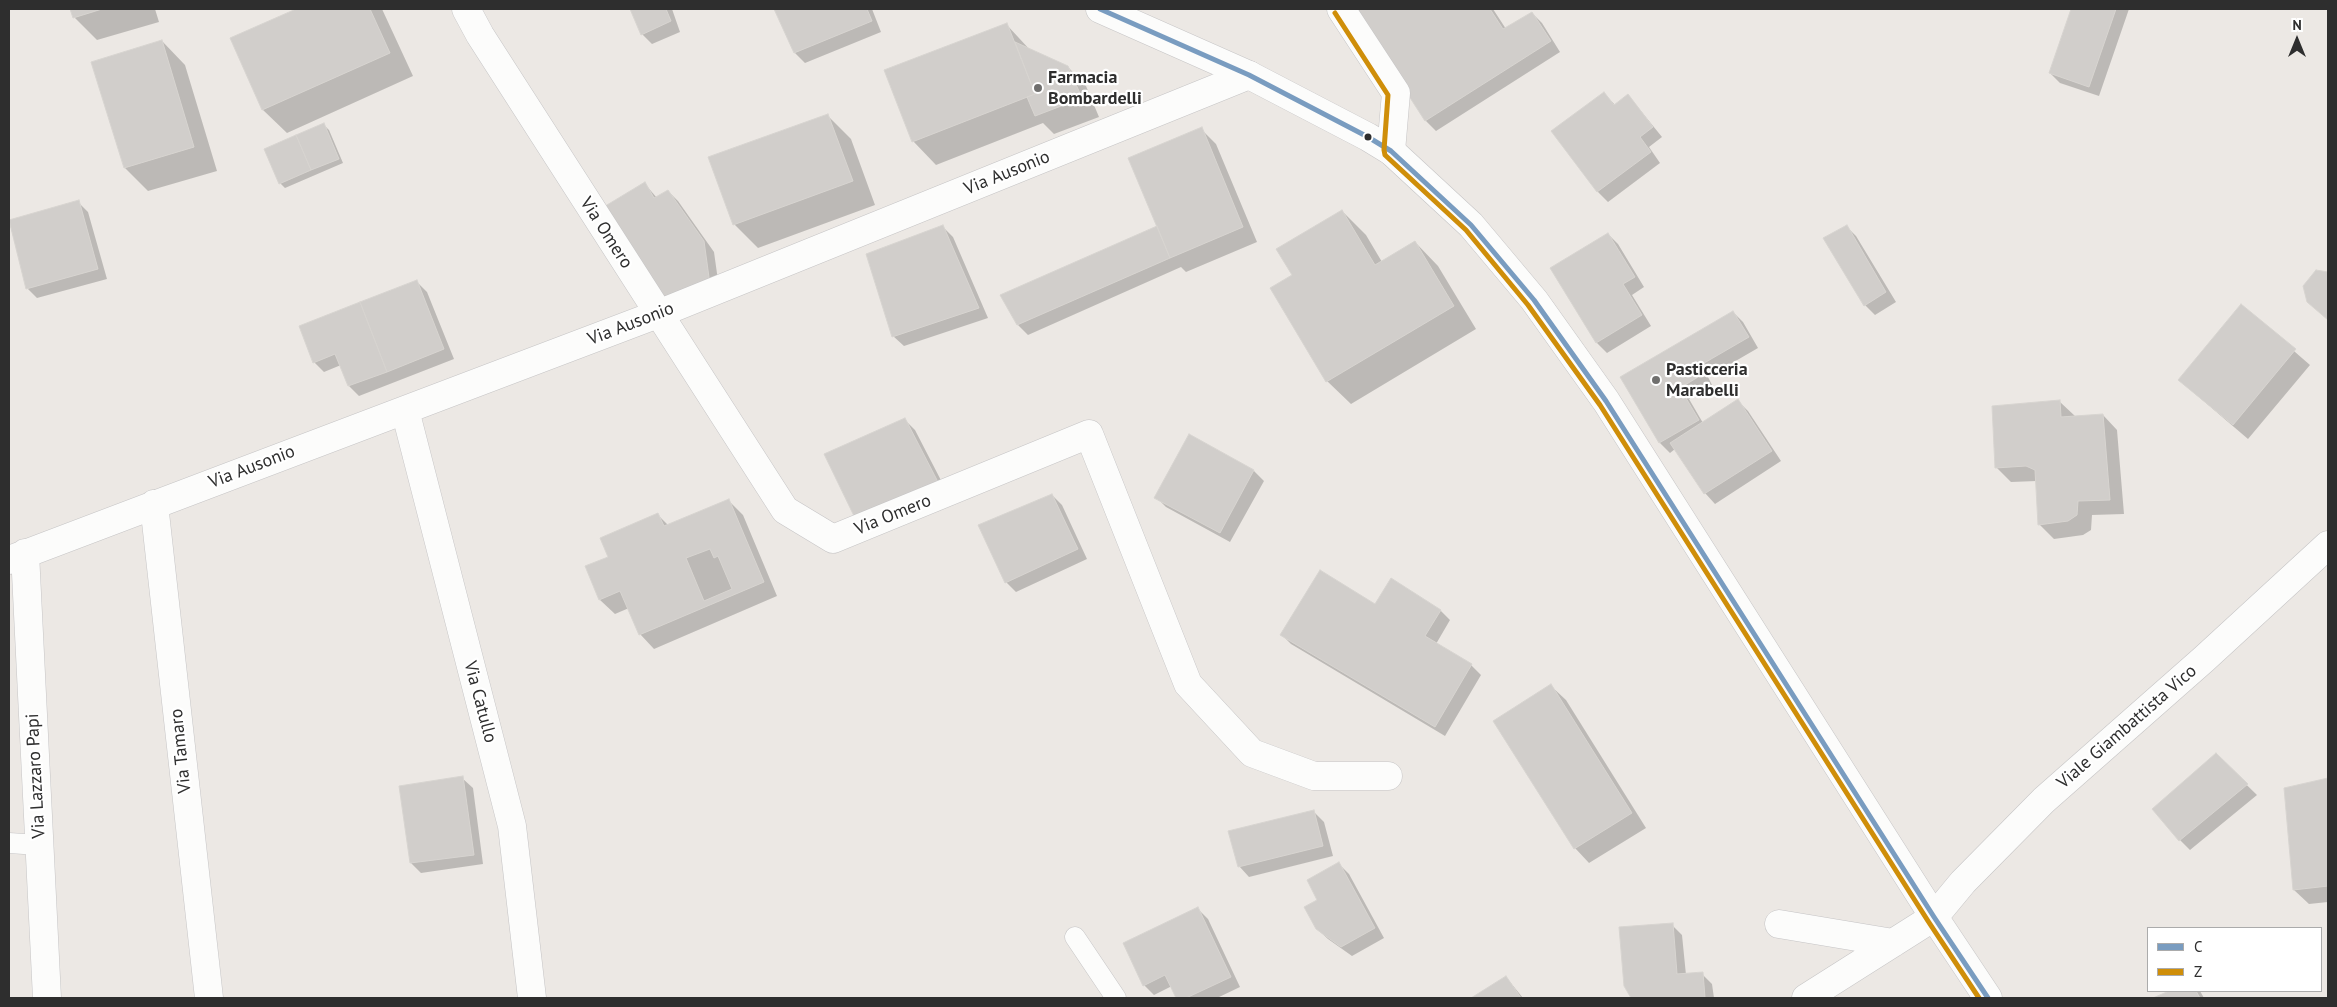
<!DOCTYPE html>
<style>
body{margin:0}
#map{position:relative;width:2337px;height:1007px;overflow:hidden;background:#ece8e4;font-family:"PT Sans",sans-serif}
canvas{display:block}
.frame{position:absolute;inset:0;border:10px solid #2e2e2e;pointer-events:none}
.legend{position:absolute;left:2147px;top:927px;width:175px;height:65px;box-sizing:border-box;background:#fff;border:1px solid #ababab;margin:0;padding:6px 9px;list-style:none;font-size:15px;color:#2e2e2e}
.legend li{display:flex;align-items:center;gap:10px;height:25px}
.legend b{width:25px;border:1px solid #ababab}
.north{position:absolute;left:2272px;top:15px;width:50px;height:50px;-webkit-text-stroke:4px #fff;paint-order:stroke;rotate:0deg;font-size:14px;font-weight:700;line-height:20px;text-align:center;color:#2e2e2e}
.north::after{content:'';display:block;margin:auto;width:18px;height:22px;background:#2e2e2e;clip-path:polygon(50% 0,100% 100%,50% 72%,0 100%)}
</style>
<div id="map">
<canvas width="2337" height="1007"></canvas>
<div class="frame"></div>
<ul class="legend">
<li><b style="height:6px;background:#799cc0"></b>C</li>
<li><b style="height:6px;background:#cf8e09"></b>Z</li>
</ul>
<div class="north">N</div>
</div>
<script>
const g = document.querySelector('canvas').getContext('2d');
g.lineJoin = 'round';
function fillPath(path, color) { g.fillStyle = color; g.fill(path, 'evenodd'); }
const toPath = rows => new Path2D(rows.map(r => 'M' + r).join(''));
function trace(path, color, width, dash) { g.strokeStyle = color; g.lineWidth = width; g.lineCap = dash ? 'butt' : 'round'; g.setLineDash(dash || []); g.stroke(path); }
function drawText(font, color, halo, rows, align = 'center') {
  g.font = font + ' "PT Sans",sans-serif'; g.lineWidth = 4.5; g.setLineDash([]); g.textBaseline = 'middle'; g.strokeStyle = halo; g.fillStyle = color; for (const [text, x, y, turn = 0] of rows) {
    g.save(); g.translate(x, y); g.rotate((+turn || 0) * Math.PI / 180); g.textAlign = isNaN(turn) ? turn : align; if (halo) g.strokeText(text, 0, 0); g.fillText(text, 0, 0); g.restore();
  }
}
fillPath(toPath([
 [71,9,155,9,159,22,97,40,74,17],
 [299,9,382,9,413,76,287,133,263,110,232,39],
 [632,9,672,9,680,32,652,44,642,34],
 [775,9,872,9,881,32,805,63,795,53],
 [1355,9,1493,9,1506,29,1532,13,1542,23,1560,52,1436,131,1426,121],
 [2072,9,2129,9,2099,96,2060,83,2050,73],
 [1006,24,1031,51,1068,67,1086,86,1099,117,1054,134,1043,123,936,165,913,141],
 [162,41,185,65,217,171,148,191,125,168,93,63],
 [1604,93,1615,105,1628,95,1662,137,1649,147,1660,163,1608,202,1598,192,1553,132],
 [827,115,851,139,875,205,758,248,734,224],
 [324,125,329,130,343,163,285,188,280,183],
 [1201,129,1216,144,1257,242,1186,272,1181,267,1028,335,1018,325,1001,296,1156,228],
 [645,184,657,198,668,191,678,201,714,252,721,302],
 [78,202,88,212,107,279,37,298,27,288,9,221],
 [1342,211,1366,235,1382,262,1415,242,1438,266,1476,329,1351,404,1327,381,1293,276],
 [1846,226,1856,236,1896,302,1875,315,1865,305],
 [943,227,953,237,988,318,904,346,893,336],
 [1608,234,1618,244,1644,287,1632,295,1651,326,1607,353,1597,343,1552,268],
 [417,282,427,292,454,359,359,396,349,386,341,365,324,372,314,362],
 [2241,305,2310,365,2248,439,2179,380],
 [1733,312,1743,322,1758,348,1708,377,1712,385,1689,399,1703,423,1738,401,1748,411,1781,461,1715,504,1705,493,1675,449,1670,453,1660,443,1622,378],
 [2060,402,2075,416,2103,415,2117,430,2124,514,2092,515,2091,530,2083,535,2054,539,2039,524,2037,481,2011,482,1996,467],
 [905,420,915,430,947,492,866,525],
 [1254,471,1264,481,1230,542,1166,507,1156,497],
 [1052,495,1062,505,1087,559,1016,592,1006,582],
 [728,500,743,515,777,596,654,649,640,634,629,608,615,614,600,600,610,557,658,515,668,525],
 [1440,610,1450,620,1436,644,1471,665,1481,675,1445,736,1291,644,1281,634],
 [1551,686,1566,700,1646,828,1589,863,1575,848],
 [2216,755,2257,795,2190,850,2180,840],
 [462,778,473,788,483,864,421,873,411,863],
 [2328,779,2328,902,2309,904,2294,890,2285,789],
 [1314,812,1324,822,1333,856,1249,877,1239,866],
 [1339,864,1349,874,1384,938,1352,956,1328,939,1317,929,1319,900],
 [1198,909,1208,919,1240,987,1217,998,1177,998,1172,986,1154,995,1144,985],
 [1672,925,1682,935,1686,975,1702,974,1712,984,1714,998,1632,998,1625,986],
 [1506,977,1523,998,1473,998],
 [2172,991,2200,991,2204,998,2156,998]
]), '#0003');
const building = toPath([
 [70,9,102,9,73,18,70,9],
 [296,9,370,9,390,53,262,110,230,38,296,9],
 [630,9,666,9,671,21,641,35,630,9],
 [774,9,867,9,872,21,794,53,774,9],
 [1353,9,1490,9,1503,29,1532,12,1551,41,1425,121,1353,9],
 [2071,9,2116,9,2089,87,2049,73,2071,9],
 [1007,23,1035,94,912,142,884,70,1007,23],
 [162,40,194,147,124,168,91,62,162,40],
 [1015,42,1068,66,1082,98,1035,116,1027,97,1035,94,1015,42],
 [1604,92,1614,105,1628,94,1653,127,1640,137,1651,152,1597,192,1551,131,1604,92],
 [828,114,853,181,733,225,708,157,828,114],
 [324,123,339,159,311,170,296,135,324,123],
 [1202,127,1243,227,1170,258,1128,158,1202,127],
 [296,135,311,170,279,184,264,149,296,135],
 [645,182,654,198,668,190,704,241,711,292,666,311,602,208,645,182],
 [79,200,98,269,26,289,9,220,79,200],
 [1342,210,1375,265,1415,241,1454,306,1326,382,1270,288,1292,275,1276,249,1342,210],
 [943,225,979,308,892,337,866,254,943,225],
 [1847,225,1886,292,1864,306,1823,238,1847,225],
 [1157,226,1170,258,1017,325,1000,295,1157,226],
 [1608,233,1635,277,1623,284,1642,315,1596,343,1550,268,1608,233],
 [2316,270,2328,272,2328,320,2307,302,2303,286,2316,270],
 [417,280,444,349,387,372,360,302,417,280],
 [360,302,387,372,348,386,335,354,313,363,299,326,360,302],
 [2241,304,2296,349,2233,425,2178,380,2241,304],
 [1733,311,1749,337,1699,366,1703,374,1680,388,1699,420,1659,443,1620,377,1733,311],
 [1738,399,1772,451,1704,494,1670,443,1738,399],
 [2060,400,2061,417,2103,414,2110,500,2078,501,2077,515,2068,521,2038,525,2035,470,2026,466,1995,468,1992,406,2060,400],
 [905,418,938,482,854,516,824,454,905,418],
 [1189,434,1254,470,1220,533,1154,498,1189,434],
 [1052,494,1078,549,1005,583,978,525,1052,494],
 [729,499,764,582,639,635,620,591,599,600,585,566,608,557,600,538,658,513,664,526,729,499],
 [710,549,714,558,718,556,732,589,704,601,686,558,710,549],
 [1320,570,1375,604,1391,578,1441,610,1425,636,1472,664,1435,727,1280,635,1320,570],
 [1551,684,1632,813,1574,849,1493,721,1551,684],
 [2216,753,2248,784,2179,841,2152,809,2216,753],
 [463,776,474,855,410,863,399,786,463,776],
 [2328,778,2328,886,2293,890,2284,788,2328,778],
 [1314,810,1323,846,1238,867,1228,831,1314,810],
 [1339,862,1375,928,1341,947,1316,929,1304,907,1317,900,1307,880,1339,862],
 [1198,907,1231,977,1186,998,1176,998,1165,975,1143,986,1123,943,1198,907],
 [1673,923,1677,974,1703,972,1705,998,1631,998,1624,986,1619,927,1673,923],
 [1506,976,1521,998,1471,998,1506,976],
 [2169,991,2196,991,2200,998,2153,998,2169,991]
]);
fillPath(building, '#d1cecb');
trace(building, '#d7d4d0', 1);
const service = toPath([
 [9,843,39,845],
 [1075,937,1116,998]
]);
const minor = toPath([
 [466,9,480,35,785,510,833,539,1089,434,1188,684,1252,753,1314,776,1388,776],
 [1341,9,1396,93,1391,151],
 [405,410,512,826,532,998],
 [154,504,209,998],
 [25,553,47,998],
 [9,560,658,314,1249,75],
 [1779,924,1893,943],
 [1806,998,1934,917,1963,882,2044,800,2204,659,2328,545]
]);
const secondary = toPath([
 [1100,9,1249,75,1368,137,1391,151,1471,225,1534,300,1606,401,1934,917,1988,998]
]);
trace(service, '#c5c4c5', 21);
trace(minor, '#c5c4c5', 29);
trace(secondary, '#c5c4c5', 29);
trace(service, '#fcfcfb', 20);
trace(minor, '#fcfcfb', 28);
trace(secondary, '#fcfcfb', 28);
trace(toPath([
 [1100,9,1249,75,1368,137,1391,151,1471,225,1534,300,1606,401,1934,917,1988,998]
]), '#799cc0', 5);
trace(toPath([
 [1335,13,1388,95,1384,150,1385,155,1466,230,1528,305,1600,405,1928,921,1979,998]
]), '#cf8e09', 5);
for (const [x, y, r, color] of [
 [1038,88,5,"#706f6e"],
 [1368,137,4.5,"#2e2e2e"],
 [1656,380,5,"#706f6e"]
]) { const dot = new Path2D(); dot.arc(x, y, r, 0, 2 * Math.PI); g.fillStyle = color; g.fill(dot); trace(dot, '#fff', 2); }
drawText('bold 18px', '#2e2e2e', '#fff', [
 ["Farmacia",1048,78],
 ["Bombardelli",1048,99],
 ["Pasticceria",1666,370],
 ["Marabelli",1666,391]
], 'left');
drawText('18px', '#2e2e2e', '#fff', [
 ["Via Ausonio",1007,173,-22],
 ["Via Omero",606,233,57],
 ["Via Ausonio",631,324,-21],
 ["Via Ausonio",252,467,-21],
 ["Via Omero",893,515,-22],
 ["Via Catullo",480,702,75],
 ["Viale Giambattista Vico",2127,727,-41],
 ["Via Tamaro",181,751,-96],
 ["Via Lazzaro Papi",36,776,-93]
]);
</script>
